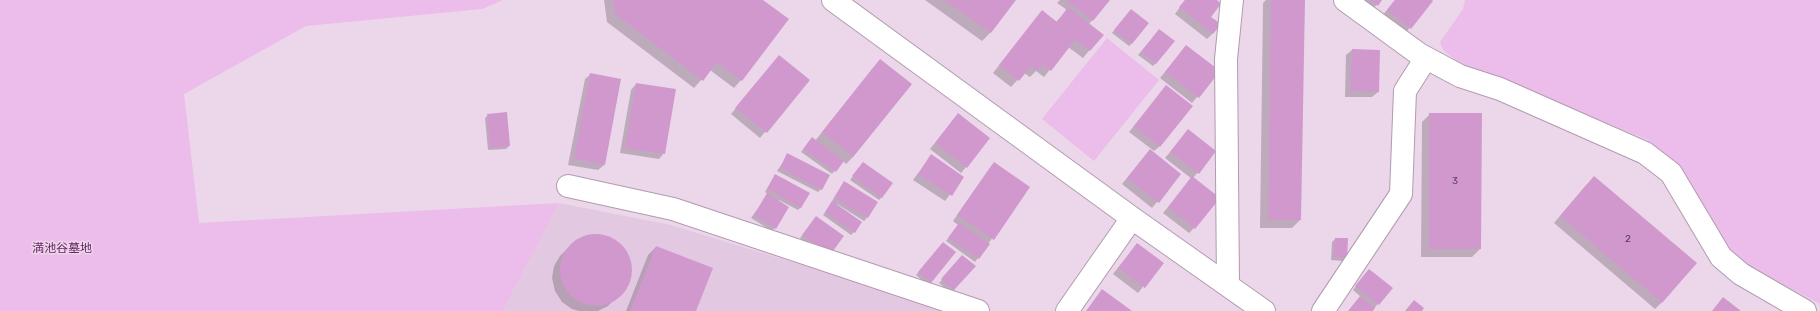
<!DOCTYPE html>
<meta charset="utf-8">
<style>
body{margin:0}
canvas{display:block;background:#ecd6ea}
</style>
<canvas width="1820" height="311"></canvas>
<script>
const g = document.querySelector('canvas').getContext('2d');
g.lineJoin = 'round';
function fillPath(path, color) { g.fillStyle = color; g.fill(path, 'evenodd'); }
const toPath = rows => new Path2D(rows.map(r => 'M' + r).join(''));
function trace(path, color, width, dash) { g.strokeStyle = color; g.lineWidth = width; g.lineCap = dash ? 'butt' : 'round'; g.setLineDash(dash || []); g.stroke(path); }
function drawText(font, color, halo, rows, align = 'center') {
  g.font = font + ' Rubik,"Noto Sans JP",sans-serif'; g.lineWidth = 3; g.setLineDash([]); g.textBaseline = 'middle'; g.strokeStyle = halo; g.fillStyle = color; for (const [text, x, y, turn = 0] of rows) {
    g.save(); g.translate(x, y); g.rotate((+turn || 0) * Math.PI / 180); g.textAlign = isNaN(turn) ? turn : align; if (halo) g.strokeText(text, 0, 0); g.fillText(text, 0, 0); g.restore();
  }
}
fillPath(toPath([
 [559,203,671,225,953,311,503,311]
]), '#e3c8e2');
fillPath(toPath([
 [0,0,503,0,482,9,306,26,184,94,199,223,559,203,503,311,0,311],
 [1465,0,1820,0,1820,304,1745,264,1732,255,1676,163,1646,139,1460,64,1443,50,1440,42,1463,9],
 [1107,38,1159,80,1094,161,1042,119]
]), '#ecbcea');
fillPath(toPath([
 [604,0,762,0,741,80,734,88,710,70,694,88,607,22],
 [925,0,1014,0,990,33,982,41],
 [1060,0,1109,0,1089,24,1102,35,1083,58,1068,47,1044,77,1036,71,1030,77,1024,73,1011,87,993,73,1042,11,1056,22,1067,10,1057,3],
 [1185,0,1215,0,1210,17,1213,33,1207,39,1175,14],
 [1266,0,1304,0,1300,220,1292,228,1260,228,1263,3],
 [1357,0,1381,0,1371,11],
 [1395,0,1430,0,1405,34,1382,16],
 [1131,10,1132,43,1129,46,1112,33],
 [1159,30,1156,63,1153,66,1138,55],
 [1186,46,1219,71,1192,103,1160,78],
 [1352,50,1379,51,1378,92,1372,97,1345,97,1346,55],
 [779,56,808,80,760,138,731,114],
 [873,68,911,85,853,157,846,164,843,161,832,174,801,152,809,142,815,141],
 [591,74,604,165,598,170,568,165,585,79],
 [636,84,664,153,659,159,620,153,631,90],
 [1161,92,1160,146,1154,151,1129,132],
 [958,114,966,167,961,173,930,149],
 [1430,114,1480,249,1472,257,1421,257,1422,122],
 [488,115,509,146,506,149,488,150,485,118],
 [1188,131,1215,152,1193,178,1194,228,1189,233,1163,213,1192,179,1165,158],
 [1150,150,1180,174,1152,208,1122,184],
 [788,155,821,189,818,192,777,171],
 [931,156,963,177,945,201,913,180],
 [994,163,1029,187,975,262,946,241,958,225,953,221,989,169],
 [860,167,882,197,879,200,850,180],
 [775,175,801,207,798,210,779,200,775,228,772,231,751,218,768,194,765,192],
 [1587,184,1662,302,1655,309,1554,223],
 [842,185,867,218,864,221,837,204,836,205,854,232,851,235,823,215,833,202,832,201],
 [814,220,826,257,800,238],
 [598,234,610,237,619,243,627,252,631,265,630,277,625,289,608,306,598,311,579,311,572,309,562,302,555,291,552,278,554,266,560,256,576,240,587,235],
 [1335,239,1346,258,1343,261,1331,260,1332,242],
 [943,243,931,282,928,285,916,275],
 [1137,244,1162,263,1138,293,1113,274],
 [656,247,695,311,626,311,648,255],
 [960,259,974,266,951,293,939,283],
 [1366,273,1391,288,1372,311,1349,311,1361,297,1353,290]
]), '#0003');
fillPath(toPath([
 [613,0,763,0,789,19,742,81,717,62,703,81,615,14],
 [944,0,1016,0,991,33],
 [1066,0,1110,0,1093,21],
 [1185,0,1217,0,1221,4,1211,17,1221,24,1213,34,1179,7],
 [1271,0,1305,0,1301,220,1268,220],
 [1370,0,1382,0,1378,6],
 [1395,0,1432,0,1433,1,1411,29,1387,10],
 [1068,7,1104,35,1090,51,1075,40,1051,71,1043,65,1038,71,1031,66,1019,81,999,65,1042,10,1057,22],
 [1131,9,1149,23,1132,44,1114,30],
 [1159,29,1175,41,1156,64,1141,52],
 [1186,45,1220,71,1199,98,1165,72],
 [1352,49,1380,50,1379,92,1350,91],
 [779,55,810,80,767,133,735,108],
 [880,59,912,84,853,157,822,132],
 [590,73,621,79,605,165,574,159],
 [636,83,676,89,665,154,625,148],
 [1166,85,1193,106,1160,147,1134,126],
 [507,112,510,146,490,148,487,114],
 [958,113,990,138,967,168,935,143],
 [1429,113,1482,113,1481,249,1429,249],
 [1188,129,1216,151,1199,174,1170,152],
 [812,137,844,161,836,172,803,149],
 [1150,149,1181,174,1159,203,1127,178],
 [787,153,830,175,822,190,780,168],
 [931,154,964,177,952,196,918,174],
 [863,162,893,183,882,198,852,176],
 [994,162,1030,187,994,240,957,215],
 [775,174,810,193,801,208,767,189],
 [1192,176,1220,198,1195,229,1168,207],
 [1594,176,1697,263,1662,303,1560,216],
 [844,181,878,202,868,218,834,198],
 [767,193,789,207,776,229,754,215],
 [832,201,862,222,855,233,825,212],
 [816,216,844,236,830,255,802,235],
 [959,223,990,244,979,259,948,238],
 '560 270a36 36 0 1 1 72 0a36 36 0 1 1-72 0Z',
 [1335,238,1348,238,1347,258,1333,257],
 [943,242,956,252,931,283,918,272],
 [1137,243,1164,263,1145,288,1118,268],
 [656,246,713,268,696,311,630,311],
 [962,255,976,266,954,290,941,279],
 [1369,269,1393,288,1379,305,1355,286],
 [1102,289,1132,311,1086,311],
 [1360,296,1375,308,1373,311,1348,311],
 [1723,297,1741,311,1712,311],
 [1414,300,1424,308,1422,311,1405,311]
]), '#d198ce');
const minor = toPath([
 [833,0,1132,218,1264,311],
 [1345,0,1419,54,1460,76,1500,89,1645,153,1671,173,1721,257,1741,274,1805,311],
 [568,186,673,209,978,311],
 [1228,285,1226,59,1232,0],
 [1067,311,1132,218],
 [1323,311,1401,194,1405,91,1426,58]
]);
trace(minor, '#b09caf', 24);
trace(minor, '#fff', 22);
drawText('10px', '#584356', null, [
 ["3",1455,181],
 ["2",1628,239]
]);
drawText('12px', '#672467', '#ecd6ea', [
 ["満池谷墓地",62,249]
]);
</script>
